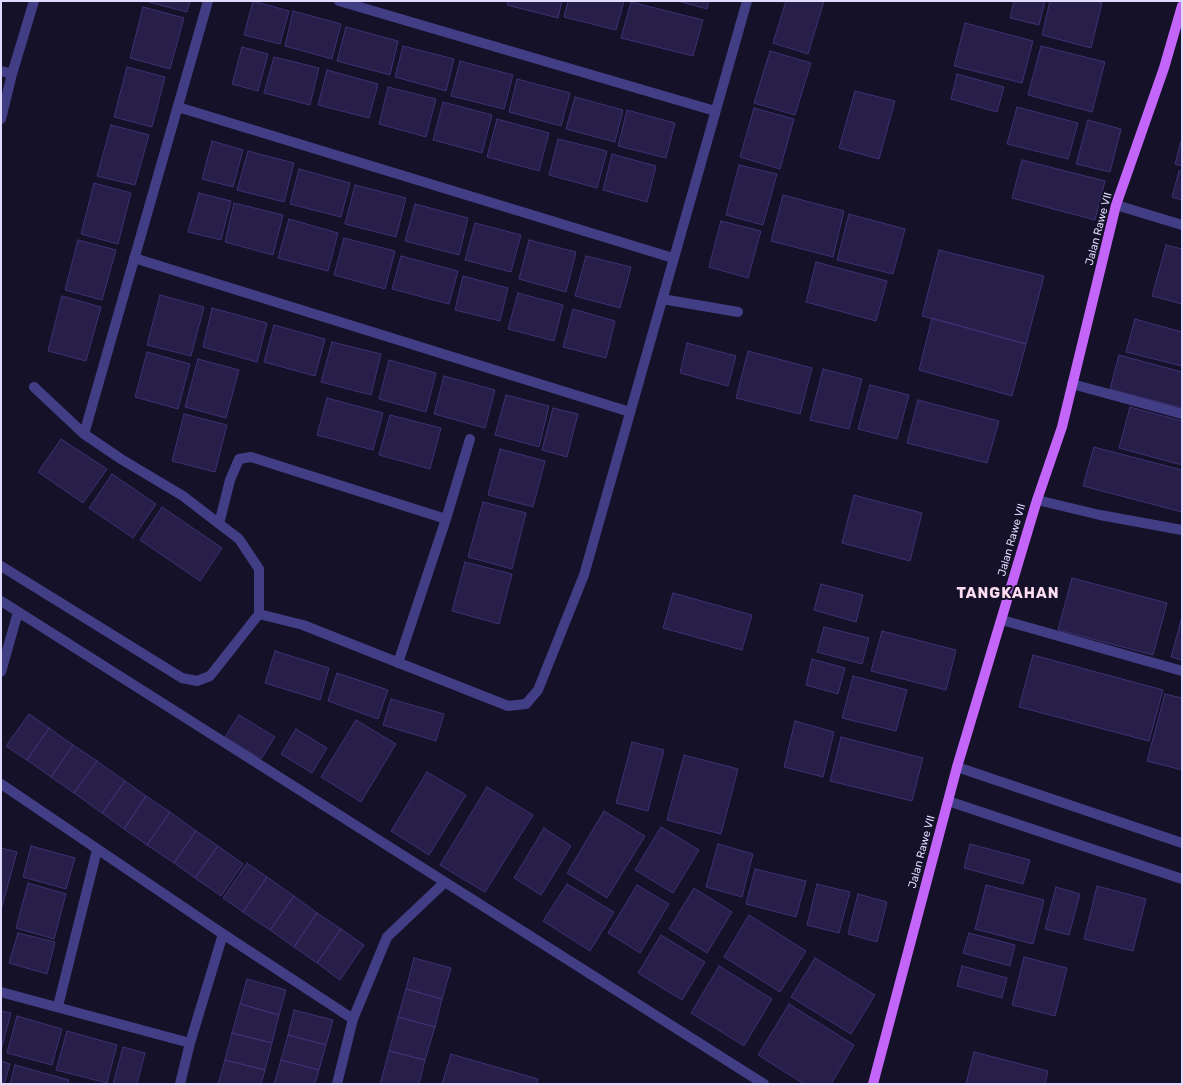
<!DOCTYPE html>
<style>
body{margin:0}
#map{position:relative;width:1183px;height:1085px;overflow:hidden;background:#151129;font-family:Rubik,sans-serif}
canvas{display:block}
.frame{position:absolute;inset:0;border:2px solid #dfdafe;pointer-events:none}
</style>
<div id="map">
<canvas width="1183" height="1085"></canvas>
<div class="frame"></div>
</div>
<script>
const g = document.querySelector('canvas').getContext('2d');
g.lineJoin = 'round';
function fillPath(path, color) { g.fillStyle = color; g.fill(path, 'evenodd'); }
const toPath = rows => new Path2D(rows.map(r => 'M' + r).join(''));
function trace(path, color, width, dash) { g.strokeStyle = color; g.lineWidth = width; g.lineCap = dash ? 'butt' : 'round'; g.setLineDash(dash || []); g.stroke(path); }
function drawText(font, color, halo, rows, align = 'center') {
  g.font = font + ' Rubik,sans-serif'; g.lineWidth = 4; g.setLineDash([]); g.textBaseline = 'middle'; g.strokeStyle = halo; g.fillStyle = color; for (const [text, x, y, turn = 0] of rows) {
    g.save(); g.translate(x, y); g.rotate((+turn || 0) * Math.PI / 180); g.textAlign = isNaN(turn) ? turn : align; if (halo) g.strokeText(text, 0, 0); g.fillText(text, 0, 0); g.restore();
  }
}
const building = toPath([
 [145,1,190,1,187,12,145,1],
 [253,1,289,11,280,44,244,35,253,1],
 [508,1,562,1,558,18,507,5,508,1],
 [568,1,624,1,616,30,564,17,568,1],
 [678,1,709,1,707,9,678,1],
 [786,1,824,1,808,54,773,43,786,1],
 [1014,1,1045,1,1039,25,1010,18,1014,1],
 [1050,1,1096,1,1102,3,1091,48,1042,35,1050,1],
 [631,2,703,20,693,56,621,38,631,2],
 [143,7,184,18,170,69,130,58,143,7],
 [293,11,341,24,332,59,285,46,293,11],
 [965,23,1033,41,1022,83,954,66,965,23],
 [346,27,398,41,390,75,337,61,346,27],
 [403,46,454,59,446,91,395,77,403,46],
 [1041,46,1105,62,1092,112,1028,95,1041,46],
 [242,47,268,54,258,91,232,84,242,47],
 [770,51,811,63,795,115,754,103,770,51],
 [274,57,319,68,310,105,264,93,274,57],
 [460,61,513,75,504,109,451,96,460,61],
 [127,67,165,77,152,127,114,117,127,67],
 [327,70,378,84,369,118,318,105,327,70],
 [957,74,1004,87,997,112,951,99,957,74],
 [517,79,570,93,561,126,509,112,517,79],
 [388,87,436,99,426,137,379,124,388,87],
 [855,91,895,101,879,159,839,148,855,91],
 [575,97,623,110,615,142,566,129,575,97],
 [443,102,492,115,482,153,433,140,443,102],
 [1017,107,1078,123,1068,159,1007,144,1017,107],
 [754,108,794,119,780,169,740,157,754,108],
 [627,110,675,123,666,158,618,146,627,110],
 [497,119,549,133,539,171,487,157,497,119],
 [1088,120,1121,129,1110,172,1076,164,1088,120],
 [111,125,149,135,135,185,97,176,111,125],
 [1182,138,1182,166,1175,164,1182,138],
 [558,139,607,151,597,188,549,175,558,139],
 [212,141,243,150,233,187,202,179,212,141],
 [248,151,294,163,284,202,237,190,248,151],
 [612,154,656,166,647,202,603,190,612,154],
 [1022,160,1105,181,1095,220,1012,198,1022,160],
 [739,165,777,174,763,225,726,215,739,165],
 [299,169,350,183,341,217,290,204,299,169],
 [1179,171,1182,171,1182,200,1172,197,1179,171],
 [94,183,131,193,118,244,81,234,94,183],
 [355,185,406,198,396,237,345,224,355,185],
 [199,193,231,201,221,240,188,232,199,193],
 [783,195,844,211,833,257,771,241,783,195],
 [234,203,283,215,273,255,225,242,234,203],
 [415,204,468,218,459,255,405,241,415,204],
 [849,214,905,229,893,274,837,260,849,214],
 [289,219,338,233,328,271,278,258,289,219],
 [721,221,761,231,748,278,709,267,721,221],
 [475,223,521,235,511,272,465,260,475,223],
 [344,238,395,251,385,289,334,275,344,238],
 [78,240,116,250,102,300,65,290,78,240],
 [529,240,576,252,566,292,519,279,529,240],
 [1166,245,1182,249,1182,304,1152,296,1166,245],
 [939,250,1044,276,1026,344,922,316,939,250],
 [401,256,458,271,449,304,392,289,401,256],
 [586,256,631,267,620,308,575,296,586,256],
 [816,262,887,281,876,321,806,302,816,262],
 [463,276,508,288,500,321,455,310,463,276],
 [518,293,563,305,554,341,508,329,518,293],
 [160,295,204,307,191,356,147,345,160,295],
 [62,296,101,307,86,361,48,351,62,296],
 [212,308,267,323,257,362,203,347,212,308],
 [573,309,615,321,606,358,563,347,573,309],
 [932,318,1026,344,1012,396,919,370,932,318],
 [1135,319,1182,332,1182,366,1126,352,1135,319],
 [274,325,325,339,315,376,264,362,274,325],
 [332,342,381,354,371,395,321,382,332,342],
 [687,343,736,356,728,386,680,373,687,343],
 [748,351,812,368,800,414,736,398,748,351],
 [147,352,190,364,178,409,135,397,147,352],
 [1119,355,1182,372,1182,408,1110,389,1119,355],
 [198,359,239,370,226,418,185,407,198,359],
 [389,360,436,373,426,412,379,399,389,360],
 [823,369,862,379,849,429,810,420,823,369],
 [444,376,495,390,485,428,434,414,444,376],
 [870,385,909,395,897,439,858,429,870,385],
 [506,395,549,406,539,447,495,435,506,395],
 [327,398,383,413,373,450,317,435,327,398],
 [918,400,999,421,987,463,907,443,918,400],
 [1130,407,1182,421,1182,465,1119,448,1130,407],
 [553,408,578,414,567,457,542,450,553,408],
 [184,414,227,425,215,472,172,461,184,414],
 [390,415,441,428,430,469,379,455,390,415],
 [61,439,107,469,83,503,38,472,61,439],
 [1094,447,1182,470,1182,512,1083,486,1094,447],
 [500,449,545,461,533,507,488,495,500,449],
 [112,474,156,504,133,538,89,508,112,474],
 [854,495,922,513,910,561,842,543,854,495],
 [483,502,526,513,512,569,468,557,483,502],
 [162,507,222,548,200,581,140,540,162,507],
 [465,562,512,574,499,624,452,611,465,562],
 [1072,578,1167,603,1153,655,1058,630,1072,578],
 [821,584,863,595,856,622,814,610,821,584],
 [673,593,752,615,742,650,663,628,673,593],
 [1182,617,1182,660,1171,657,1182,617],
 [824,627,869,638,862,664,817,652,824,627],
 [882,631,956,650,946,690,871,671,882,631],
 [275,651,329,668,320,700,265,683,275,651],
 [1033,655,1163,690,1149,741,1019,707,1033,655],
 [812,659,845,668,838,694,806,685,812,659],
 [337,673,388,690,378,719,328,701,337,673],
 [853,676,907,690,896,731,842,718,853,676],
 [1165,694,1182,698,1182,770,1147,761,1165,694],
 [391,699,444,714,436,741,383,725,391,699],
 [29,714,49,728,27,760,6,746,29,714],
 [239,715,275,737,261,759,225,737,239,715],
 [356,720,396,744,361,802,321,777,356,720],
 [795,721,834,732,823,777,784,767,795,721],
 [49,728,73,745,51,777,27,760,49,728],
 [296,729,327,748,312,773,281,754,296,729],
 [841,737,923,758,912,801,830,781,841,737],
 [632,742,664,750,648,811,616,803,632,742],
 [73,745,97,761,74,793,51,777,73,745],
 [684,755,738,769,721,834,667,820,684,755],
 [97,761,125,781,102,813,74,793,97,761],
 [427,772,466,795,429,855,391,831,427,772],
 [125,781,146,796,124,829,102,813,125,781],
 [487,787,533,815,485,892,440,865,487,787],
 [146,796,170,812,147,845,124,829,146,796],
 [604,811,645,836,607,898,567,873,604,811],
 [170,812,196,831,174,863,147,845,170,812],
 [661,827,699,850,673,893,635,870,661,827],
 [544,828,571,846,541,895,514,878,544,828],
 [196,831,218,846,195,878,174,863,196,831],
 [718,844,753,854,742,897,706,887,718,844],
 [970,844,1030,860,1023,884,964,868,970,844],
 [31,846,75,858,66,889,23,877,31,846],
 [218,846,243,864,221,896,195,878,218,846],
 [1,848,17,852,1,910,1,848],
 [247,863,267,877,243,912,223,898,247,863],
 [755,869,806,881,796,917,746,904,755,869],
 [267,877,294,896,270,930,243,912,267,877],
 [28,883,66,894,54,939,16,928,28,883],
 [567,884,614,912,590,951,543,921,567,884],
 [817,884,850,892,839,933,807,925,817,884],
 [637,885,669,904,640,953,608,933,637,885],
 [986,885,1044,900,1033,944,975,929,986,885],
 [1097,886,1146,899,1133,951,1084,939,1097,886],
 [1056,887,1080,894,1069,935,1045,929,1056,887],
 [694,888,732,912,707,953,669,929,694,888],
 [858,894,887,902,877,942,848,934,858,894],
 [294,896,317,913,294,947,270,930,294,896],
 [317,913,341,929,317,963,294,947,317,913],
 [749,915,806,951,780,992,724,957,749,915],
 [341,929,364,945,340,980,317,963,341,929],
 [18,933,55,942,47,974,9,963,18,933],
 [969,933,1015,945,1010,966,963,953,969,933],
 [661,935,705,962,682,1000,638,973,661,935],
 [1024,957,1067,968,1055,1016,1012,1005,1024,957],
 [414,958,451,968,442,999,406,989,414,958],
 [815,958,875,995,851,1034,791,997,815,958],
 [719,966,772,999,744,1046,691,1013,719,966],
 [962,966,1007,978,1002,998,957,986,962,966],
 [247,979,286,990,279,1015,240,1004,247,979],
 [406,989,442,999,435,1027,398,1017,406,989],
 [240,1004,279,1015,272,1043,232,1033,240,1004],
 [789,1004,854,1045,831,1084,804,1084,758,1055,789,1004],
 [294,1010,333,1020,326,1045,288,1035,294,1010],
 [1,1011,11,1013,1,1050,1,1011],
 [17,1016,62,1029,52,1065,7,1053,17,1016],
 [398,1017,435,1027,425,1060,389,1051,398,1017],
 [67,1031,117,1045,107,1083,56,1070,67,1031],
 [232,1033,272,1043,265,1070,225,1060,232,1033],
 [288,1035,326,1045,319,1070,281,1060,288,1035],
 [123,1047,145,1053,137,1084,113,1084,123,1047],
 [389,1051,425,1060,419,1084,380,1084,389,1051],
 [974,1052,1048,1071,1045,1084,966,1084,974,1052],
 [451,1054,538,1079,537,1084,442,1084,451,1054],
 [225,1060,265,1070,261,1084,218,1084,225,1060],
 [281,1060,319,1070,315,1084,274,1084,281,1060],
 [1,1061,10,1064,4,1084,1,1084,1,1061],
 [15,1065,69,1080,68,1084,10,1084,15,1065]
]);
fillPath(building, '#271e49');
trace(building, '#3f3174', 1);
trace(toPath([
 [208,1,84,434,121,459,183,496,239,539,259,569,259,614],
 [339,1,715,111],
 [1,71,12,74],
 [178,107,673,258],
 [1,119,12,74,34,1],
 [1116,205,1182,225],
 [134,258,630,412],
 [662,299,738,312],
 [1072,384,1182,414],
 [34,387,84,434],
 [1037,500,1100,515,1182,530],
 [446,519,470,439],
 [219,524,230,480,239,459,251,457,446,519,398,663],
 [1,566,182,678,197,681,210,676,259,614,303,625,508,706,526,704,538,690,584,575,747,1],
 [1,601,764,1084],
 [1002,620,1182,671],
 [1,672,18,612],
 [957,767,1182,843],
 [1,784,223,934,353,1019,337,1084],
 [948,801,1182,879],
 [1,992,190,1043],
 [58,1006,97,850],
 [353,1019,387,937,445,882],
 [180,1084,190,1043,223,934]
]), '#423e86', 10);
trace(toPath([
 [873,1084,957,767,1037,500,1062,427,1116,205,1164,68,1182,6]
]), '#c465fa', 10);
drawText('11px', '#dfdafe', '#151129', [
 ["Jalan Rawe VII",1099,229,-75],
 ["Jalan Rawe VII",1012,540,-74],
 ["Jalan Rawe VII",922,852,-75]
]);
g.letterSpacing = '1px';
drawText('bold 15px', '#fedcf1', '#151129', [
 ["TANGKAHAN",1008,594]
]);
g.letterSpacing = '0px';
</script>
